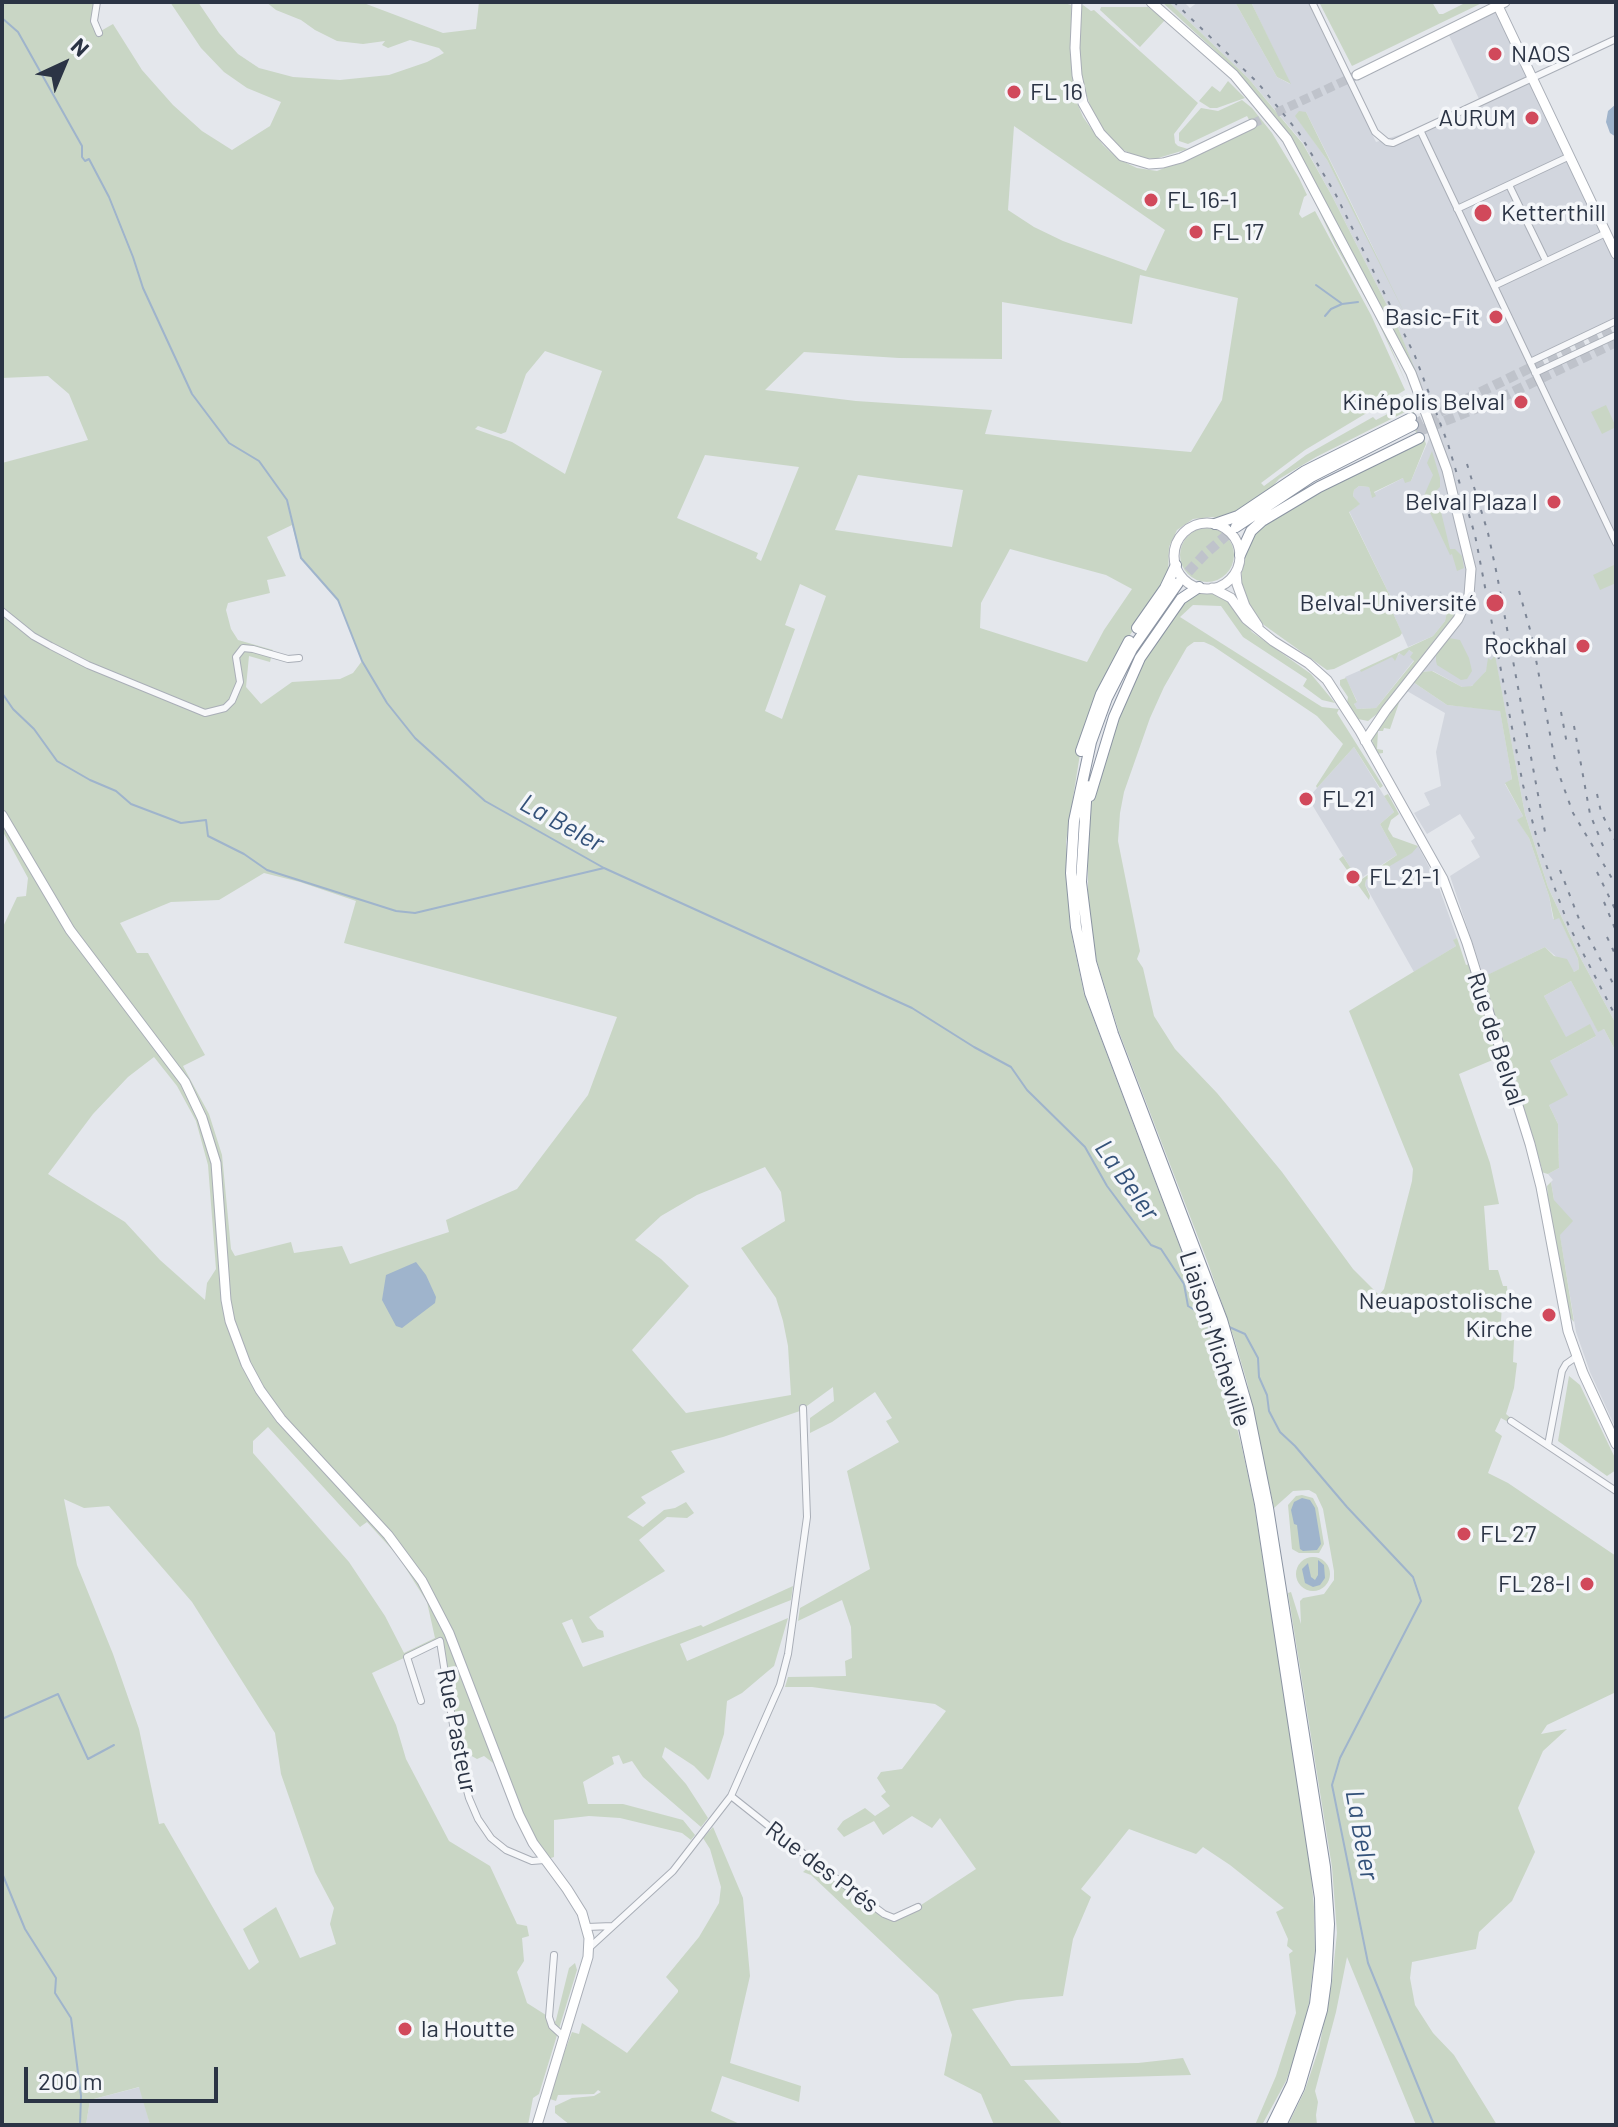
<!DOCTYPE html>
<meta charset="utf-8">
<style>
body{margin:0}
#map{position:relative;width:1618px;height:2127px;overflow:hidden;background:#e4e7ec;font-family:Barlow,sans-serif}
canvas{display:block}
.frame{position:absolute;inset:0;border:4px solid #2b3445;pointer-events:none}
.north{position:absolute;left:24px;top:24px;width:80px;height:80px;-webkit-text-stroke:6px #f4f6f9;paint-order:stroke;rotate:44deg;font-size:22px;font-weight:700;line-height:32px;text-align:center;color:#2b3445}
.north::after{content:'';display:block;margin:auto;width:28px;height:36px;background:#2b3445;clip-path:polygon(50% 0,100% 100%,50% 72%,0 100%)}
.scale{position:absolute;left:24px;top:2067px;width:194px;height:36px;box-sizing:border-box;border:4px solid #2b3445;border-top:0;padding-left:10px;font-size:24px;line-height:28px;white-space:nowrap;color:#2b3445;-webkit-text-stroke:6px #f4f6f9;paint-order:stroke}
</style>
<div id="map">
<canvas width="1618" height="2127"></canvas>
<div class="frame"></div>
<div class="north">N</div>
<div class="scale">200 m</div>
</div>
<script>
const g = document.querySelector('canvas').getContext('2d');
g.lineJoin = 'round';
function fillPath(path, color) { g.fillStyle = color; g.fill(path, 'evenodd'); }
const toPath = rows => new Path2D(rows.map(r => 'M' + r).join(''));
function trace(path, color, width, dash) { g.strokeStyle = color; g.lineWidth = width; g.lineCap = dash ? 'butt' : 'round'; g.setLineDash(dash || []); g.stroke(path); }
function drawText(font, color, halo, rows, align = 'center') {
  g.font = font + ' Barlow,sans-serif'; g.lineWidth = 7; g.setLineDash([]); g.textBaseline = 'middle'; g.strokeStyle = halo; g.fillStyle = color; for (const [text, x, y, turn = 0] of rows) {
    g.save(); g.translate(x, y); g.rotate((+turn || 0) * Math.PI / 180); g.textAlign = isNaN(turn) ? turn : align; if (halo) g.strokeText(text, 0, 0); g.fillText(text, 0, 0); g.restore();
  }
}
fillPath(toPath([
 [1169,2,1184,2,1190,8,1198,2,1235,2,1277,77,1290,84,1251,2,1308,2,1376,142,1412,131,1479,99,1447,31,1498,6,1616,254,1616,321,1530,362,1535,373,1616,335,1616,1024,1580,957,1548,887,1525,814,1495,657,1489,662,1486,671,1476,684,1469,687,1462,687,1433,671,1421,672,1451,614,1448,609,1445,621,1433,636,1408,647,1393,613,1394,604,1349,511,1359,504,1353,496,1354,490,1359,486,1369,487,1372,497,1374,493,1403,478,1411,481,1436,423,1396,323,1332,196,1303,143,1248,78],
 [1306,112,1344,188,1379,260,1327,160,1296,116],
 [1409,650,1413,653,1414,660,1376,708,1357,709,1354,704,1357,701,1345,677,1393,656,1394,660,1400,653],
 [1413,682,1447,705,1500,710,1512,779,1505,784,1523,816,1518,820,1529,838,1549,896,1553,919,1559,917,1578,959,1579,969,1574,972,1545,947,1484,977,1450,876,1480,857,1471,841,1475,838,1460,814,1427,834,1414,813,1430,805,1424,793,1441,786,1436,752,1445,713,1407,691],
 [1354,747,1394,812,1380,824,1397,855,1364,876,1359,882,1308,798],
 [1418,846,1437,882,1457,938,1454,940,1456,946,1414,972,1365,885,1366,880],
 [1571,981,1598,1031,1604,1029,1616,1052,1616,1429,1590,1372,1576,1332,1551,1182,1553,1180,1548,1174,1559,1168,1558,1124,1549,1105,1550,1061,1596,1036,1566,1038,1544,996],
 [399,2054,407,2054,407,2071,388,2070,389,2059],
 [140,2087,150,2125,86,2125,90,2100]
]), '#d2d6de');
fillPath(toPath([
 [2,2,97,2,94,11,99,32,113,24,142,70,173,105,202,131,232,150,270,126,281,102,247,88,224,72,201,48,170,2,198,2,219,33,238,54,259,68,293,77,340,80,389,75,427,62,444,53,439,48,410,40,388,48,382,45,385,41,363,44,337,41,315,30,301,20,276,10,266,2,361,2,443,33,476,29,479,2,1061,2,1071,5,1072,62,1076,100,1083,117,1103,145,1118,159,1137,168,1157,171,1191,157,1253,127,1247,116,1188,144,1179,141,1179,133,1201,108,1218,111,1242,100,1252,108,1272,133,1299,178,1307,195,1304,197,1299,214,1302,218,1315,211,1371,315,1405,390,1305,450,1261,483,1264,486,1306,455,1373,417,1376,420,1403,406,1400,398,1407,394,1426,444,1411,481,1405,483,1403,478,1374,492,1376,496,1372,498,1369,487,1359,486,1354,490,1353,496,1360,504,1349,512,1394,604,1393,613,1402,633,1400,636,1334,669,1327,670,1264,625,1252,611,1240,582,1248,542,1263,524,1329,486,1420,442,1407,411,1316,457,1279,479,1273,486,1235,515,1221,519,1212,517,1193,519,1177,530,1169,547,1168,577,1126,641,1083,735,1066,842,1070,927,1084,994,1194,1284,1227,1388,1242,1448,1254,1503,1310,1863,1314,1907,1315,1951,1309,2003,1300,2043,1286,2081,1262,2125,1255,2125,1276,2076,1296,2013,1289,1954,1293,1951,1287,1946,1288,1939,1276,1912,1284,1908,1230,1865,1203,1847,1196,1854,1129,1829,1081,1889,1091,1897,1073,1939,1063,1996,1017,2000,972,2009,1011,2066,1138,2063,1183,2058,1191,2075,1024,2080,1063,2125,994,2125,981,2094,944,2075,952,2035,938,1995,811,1875,803,1872,814,1862,894,1918,918,1907,976,1869,940,1818,932,1828,912,1816,883,1835,874,1821,844,1837,837,1829,843,1821,865,1808,875,1816,890,1806,881,1796,886,1792,877,1778,881,1772,902,1769,946,1711,935,1704,812,1687,785,1687,788,1677,846,1676,845,1661,852,1658,851,1627,842,1600,798,1621,800,1608,870,1569,847,1471,899,1442,886,1421,892,1418,875,1392,832,1422,810,1433,810,1418,834,1401,833,1387,800,1411,723,1437,671,1451,685,1472,641,1497,646,1503,627,1517,643,1527,664,1510,675,1508,686,1502,694,1513,687,1518,667,1517,639,1540,665,1571,589,1617,598,1629,603,1631,604,1637,582,1643,572,1619,562,1623,583,1667,701,1625,703,1627,793,1586,791,1600,680,1644,687,1661,788,1618,774,1666,742,1693,727,1701,724,1734,710,1778,708,1780,694,1766,665,1747,662,1757,686,1784,708,1818,701,1827,643,1777,632,1761,623,1764,619,1755,612,1757,614,1764,583,1782,588,1804,623,1804,683,1820,695,1835,691,1840,682,1833,620,1818,589,1816,554,1820,554,1857,544,1860,501,1769,484,1756,477,1759,468,1754,458,1757,440,1641,372,1673,396,1725,406,1759,449,1841,490,1866,517,1924,527,1926,529,1936,522,1938,524,1961,517,1972,527,2003,549,2017,553,2025,556,2020,569,1968,575,1963,577,1970,539,2094,533,2098,528,2125,150,2125,139,2087,90,2100,86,2125,2,2125,2,929,17,897,26,896,28,878,2,830,2,463,88,440,69,394,48,376,2,378],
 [1014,126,1165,230,1146,271,1063,241,1034,227,1008,210],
 [1140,275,1238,298,1222,400,1191,452,985,434,992,410,856,401,765,390,804,352,899,358,1002,359,1002,302,1132,324],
 [545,351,602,371,565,474,512,442,475,429,478,426,501,434,506,432,526,374],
 [705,455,799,467,761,561,756,558,758,553,677,518],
 [858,475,963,490,952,547,835,530],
 [292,525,301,558,338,600,362,661,353,673,340,679,292,682,261,704,246,687,249,656,270,662,273,650,238,640,231,629,226,610,228,603,270,593,267,580,286,576,267,537],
 [1010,549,1106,575,1132,589,1104,630,1087,662,980,628,981,603],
 [800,584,826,596,782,719,765,711,795,629,785,625],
 [264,873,300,882,356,901,344,943,617,1017,588,1095,517,1189,446,1220,449,1232,350,1264,342,1246,294,1253,291,1242,235,1256,231,1249,222,1155,209,1114,183,1066,205,1055,148,953,137,953,120,923,171,902,219,900],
 [154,1057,177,1086,196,1121,208,1165,216,1269,207,1283,205,1300,160,1260,125,1222,48,1174,93,1114,128,1077],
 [765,1167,781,1192,785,1221,741,1248,776,1298,783,1321,788,1346,791,1395,686,1413,632,1350,689,1286,661,1259,635,1240,661,1216,697,1195],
 [268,1427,360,1527,367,1522,398,1556,427,1602,435,1638,404,1653,385,1616,349,1562,253,1453,253,1441],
 [64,1499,84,1508,109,1506,192,1602,275,1733,281,1774,315,1872,334,1908,330,1924,336,1944,300,1958,276,1907,243,1929,259,1962,249,1970,164,1823,159,1824,139,1729,113,1654,77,1565],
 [1162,2,1169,2,1248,78,1303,144,1332,196,1396,323,1422,386,1288,133,1237,71],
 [1235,2,1251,2,1291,84,1277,77],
 [1319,2,1432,2,1439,14,1443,14,1467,2,1484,2,1352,66],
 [1083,5,1091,11,1094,10,1198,103,1174,134,1175,143,1178,146,1188,149,1155,159,1136,157,1115,145,1104,133,1093,113,1082,83,1079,46,1081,7],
 [1101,7,1148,7,1165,20,1140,47,1100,10],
 [1228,81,1245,98,1217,108,1210,108,1199,101,1212,86,1220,92],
 [1299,111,1306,112,1407,318,1327,160,1295,116],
 [1315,199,1337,245,1374,309,1408,387,1374,313,1335,245,1314,200],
 [1606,405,1616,427,1602,434,1591,412],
 [1432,451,1440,478,1440,487,1436,491,1450,549,1455,549,1462,556,1464,568,1457,571,1452,554,1450,555,1423,498,1433,475,1427,463],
 '1180 555a27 27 0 1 1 54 0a27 27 0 1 1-54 0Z',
 [1616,564,1616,583,1600,590,1593,575],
 [1193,594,1214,594,1227,598,1252,632,1311,674,1335,703,1322,700,1303,686,1307,679,1243,637,1221,606,1193,605,1180,617,1322,707,1339,709,1337,713,1383,786,1380,788,1354,747,1317,788,1316,786,1343,744,1317,716,1213,646,1204,642,1194,642,1187,647,1164,687,1150,718,1124,792,1120,813,1118,841,1140,951,1137,959,1143,968,1154,1016,1175,1049,1217,1093,1282,1172,1353,1269,1379,1295,1384,1289,1412,1181,1413,1169,1349,1011,1456,946,1453,940,1457,938,1466,965,1469,964,1496,1052,1495,1059,1459,1074,1490,1163,1499,1204,1484,1206,1489,1270,1498,1270,1503,1286,1507,1286,1508,1298,1502,1304,1500,1339,1514,1340,1513,1362,1517,1363,1514,1388,1506,1414,1512,1419,1510,1423,1501,1418,1495,1431,1502,1436,1488,1473,1508,1483,1616,1556,1616,1692,1547,1725,1541,1734,1567,1729,1543,1751,1518,1808,1535,1852,1512,1901,1479,1932,1476,1949,1412,1962,1410,1978,1415,2005,1433,2033,1454,2055,1497,2125,1416,2125,1347,1957,1336,2012,1315,2091,1318,2102,1316,2115,1317,2125,1288,2125,1305,2090,1319,2048,1332,1981,1337,1933,1332,1867,1288,1593,1291,1592,1301,1624,1300,1601,1303,1598,1324,1594,1334,1580,1334,1571,1323,1509,1316,1494,1309,1490,1293,1491,1274,1508,1247,1382,1233,1335,1208,1263,1119,1032,1097,962,1088,909,1088,821,1099,771,1133,676,1170,616],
 [1448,607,1456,617,1382,710,1368,721,1358,719,1347,703,1348,697,1340,685,1340,680,1346,678,1357,702,1354,704,1357,709,1376,708,1414,661,1410,657,1413,653,1409,650,1404,656,1399,653,1395,661,1392,657,1361,672,1360,670,1433,636,1445,621],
 [1449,638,1460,640,1469,658,1472,671,1467,679,1461,680,1437,665,1436,661,1436,654],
 [1495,655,1525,814,1548,887,1580,957,1616,1024,1616,1052,1604,1029,1598,1032,1571,981,1544,996,1566,1037,1590,1024,1596,1036,1550,1061,1568,1095,1549,1105,1558,1124,1559,1168,1548,1174,1541,1172,1542,1169,1521,1099,1481,978,1545,947,1554,956,1567,959,1574,972,1579,969,1578,959,1559,918,1554,920,1549,896,1529,838,1517,820,1523,816,1505,783,1512,779,1500,711,1447,705,1413,682,1421,672,1432,671,1462,687,1472,686,1486,671,1488,658,1491,660],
 [1401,697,1390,729,1384,728,1383,731,1378,731,1377,749,1383,750,1383,753,1377,754,1372,740,1375,732],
 [1388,794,1399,814,1391,820,1388,829,1393,837,1418,846,1412,853,1366,880,1365,885,1370,896,1369,900,1339,859,1343,856,1359,881,1397,855,1380,824,1394,812,1384,796],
 [1551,1182,1554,1200,1573,1221,1560,1235,1574,1322,1567,1314,1549,1210,1547,1186],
 [1569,1376,1580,1385,1616,1460,1616,1470,1607,1476,1558,1441],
 [1302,1495,1313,1498,1318,1508,1324,1544,1319,1553,1299,1553,1292,1549,1288,1505,1296,1496],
 '1296 1574a17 17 0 1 1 34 0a17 17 0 1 1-34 0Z',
 [713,1827,743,1898,750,1976,730,2063,801,2086,799,2102,722,2076,711,2111,742,2125,570,2125,555,2113,555,2106,572,2098,594,2096,601,2092,598,2090,594,2094,558,2095,556,2101,547,2098,572,2032,579,2034,582,2023,627,2053,678,1992,678,1990,666,1977,699,1937,719,1903,721,1887,710,1849,703,1838]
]), '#c9d6c5');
fillPath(toPath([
 [1616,104,1616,137,1610,133,1606,122,1608,111],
 [416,1262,426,1275,436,1297,435,1303,402,1328,396,1326,382,1300,386,1275],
 [1302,1498,1310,1500,1315,1508,1321,1544,1317,1550,1303,1551,1300,1549,1297,1525,1294,1524,1291,1510,1294,1502],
 [1318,1560,1324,1565,1325,1578,1320,1585,1313,1587,1305,1583,1302,1569,1308,1563,1311,1577,1315,1580,1318,1575]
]), '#9fb4cc');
trace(toPath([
 [2,18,18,32,82,146,82,157,85,161,89,159,109,197,133,257,143,288,192,394,229,443,259,461,287,500,301,558,338,600,362,661,387,703,415,738,485,801,604,868,912,1008,974,1047,1011,1067,1027,1090,1085,1147,1107,1186,1151,1245,1161,1249,1184,1284,1188,1306,1209,1319],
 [1316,285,1341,303],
 [1325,316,1331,309,1342,304,1358,302],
 [2,693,13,709,34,729,57,761,90,780,116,791,131,804,181,823,206,820,208,836,244,854,267,870,396,911,415,913,604,868],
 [1227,1326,1245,1334,1258,1358,1259,1377,1267,1395,1269,1411,1280,1432,1295,1446,1347,1507,1413,1577,1421,1601,1340,1758,1332,1785,1368,1963,1434,2125],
 [2,1719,58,1694,88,1759,114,1745],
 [2,1873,25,1929,56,1978,55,1993,71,2018,81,2096,80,2125]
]), '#9fb4cc', 2);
trace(toPath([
 [1252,124,1357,75]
]), '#bfc3cb', 9, [9, 4.5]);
trace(toPath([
 [1413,425,1616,326],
 [1417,432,1490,403,1616,342],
 [1178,583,1205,554,1236,527]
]), '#bfc3cb', 10, [10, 5]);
const minor = toPath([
 [97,2,94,21,99,33],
 [1312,2,1375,132,1387,142,1393,143,1616,39],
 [1421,132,1616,543],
 [1509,185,1546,261],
 [1457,209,1570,156],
 [1494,286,1606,233],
 [1530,362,1616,321],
 [1535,373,1616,335],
 [2,611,33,636,51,646,88,665,205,713,225,708,232,701,240,682,236,657,243,648,253,649,288,659,299,658],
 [1511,1421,1616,1491],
 [1548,1445,1562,1371,1566,1364,1576,1357],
 [421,1701,407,1657,440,1641,458,1757,469,1798,478,1819,491,1838,506,1850,532,1861,544,1860],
 [731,1796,814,1862,884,1914,894,1918,918,1907],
 [587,1927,612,1926],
 [589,1948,673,1871,731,1796,780,1685,788,1654,807,1517,803,1408],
 [554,1955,549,2017,552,2026,563,2036]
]);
const secondary = toPath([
 [1077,2,1075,48,1077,75,1083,103,1100,133,1122,156,1149,164,1163,163,1181,158,1252,124],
 [1151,2,1234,75,1287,139,1411,373,1447,470,1471,569,1469,595,1458,619,1386,710,1365,741],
 [1498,6,1616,254],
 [1357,75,1505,2],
 '1174 556a33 33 0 1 1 66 0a33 33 0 1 1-66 0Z',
 [1236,572,1237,584,1245,606,1258,626],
 [1212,588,1231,598,1246,619,1273,641,1308,663,1327,680,1360,731,1443,879,1467,943,1530,1144,1541,1187,1568,1331,1583,1373,1616,1444],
 [2,815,70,930,185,1082,202,1118,216,1163,226,1300,230,1321,246,1364,260,1390,281,1419,388,1535,422,1581,449,1633,519,1815,533,1843,567,1889,582,1913,589,1938,588,1957,537,2125]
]);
const trunk = toPath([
 [1215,524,1238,516,1305,471,1411,418],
 [1236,527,1311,477,1413,425],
 [1240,555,1251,531,1262,521,1319,487,1419,438],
 [1178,583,1132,649,1107,698,1091,742,1074,821,1071,873,1076,927,1090,993,1215,1323,1242,1418,1260,1504,1320,1898,1321,1951,1315,2004,1292,2084,1272,2125],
 [1137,628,1165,588,1176,565],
 [1081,751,1101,694,1129,641],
 [1087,786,1081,882,1091,962,1113,1034,1222,1320,1248,1409,1268,1508,1325,1867,1329,1924,1326,1981,1322,2010,1299,2088,1281,2125],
 [1090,796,1114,717,1140,658,1181,599,1199,587]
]);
trace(minor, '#a9aeb7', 8);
trace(secondary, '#a9aeb7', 11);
trace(trunk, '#8b94a3', 12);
trace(minor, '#f7f8fa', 6);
trace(secondary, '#fff', 9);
trace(trunk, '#fff', 10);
trace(toPath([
 [1174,2,1258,83,1299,133,1336,195,1415,356,1448,444,1475,535,1523,785,1538,843,1568,924,1616,1017],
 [1467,464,1488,533,1497,575,1545,832],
 [1519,591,1531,633,1556,766,1573,813,1616,885],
 [1561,712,1567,744],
 [1574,726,1590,814,1606,853],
 [1597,794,1601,812,1616,842],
 [1560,870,1579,919,1616,989],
 [1597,872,1616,911],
 [1604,902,1616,931],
 [1607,937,1616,956]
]), '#7d8696', 2, [4, 8]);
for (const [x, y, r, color] of [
 [1495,54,8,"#d1495b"],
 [1014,92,8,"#d1495b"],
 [1532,118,8,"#d1495b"],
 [1151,200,8,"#d1495b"],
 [1483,213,10,"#d1495b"],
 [1196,232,8,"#d1495b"],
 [1496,317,8,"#d1495b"],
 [1521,402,8,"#d1495b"],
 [1554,502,8,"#d1495b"],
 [1495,603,10,"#d1495b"],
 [1583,646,8,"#d1495b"],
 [1306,799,8,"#d1495b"],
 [1353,877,8,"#d1495b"],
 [1549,1315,8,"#d1495b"],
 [1464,1534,8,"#d1495b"],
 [1587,1584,8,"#d1495b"],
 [405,2029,8,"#d1495b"]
]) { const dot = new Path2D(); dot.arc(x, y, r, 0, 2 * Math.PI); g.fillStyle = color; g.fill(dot); trace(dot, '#f4f6f9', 3); }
drawText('24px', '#2b3445', '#f4f6f9', [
 ["NAOS",1511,54],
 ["FL 16",1030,92],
 ["AURUM",1516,118,"right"],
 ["FL 16-1",1167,200],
 ["Ketterthill",1501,213],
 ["FL 17",1212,232],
 ["Basic-Fit",1480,317,"right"],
 ["Kinépolis Belval",1505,402,"right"],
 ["Belval Plaza I",1538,502,"right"],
 ["Belval-Université",1477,603,"right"],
 ["Rockhal",1567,646,"right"],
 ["FL 21",1322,799],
 ["FL 21-1",1369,877],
 ["Neuapostolische",1533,1301,"right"],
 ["Kirche",1533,1329,"right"],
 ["FL 27",1480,1534],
 ["FL 28-I",1571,1584,"right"],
 ["la Houtte",421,2029]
], 'left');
drawText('24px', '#2b3445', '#f4f6f9', [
 ["Rue de Belval",1496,1039,72],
 ["Liaison Micheville",1215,1339,72],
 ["Rue Pasteur",457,1731,79],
 ["Rue des Prés",822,1867,37]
]);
drawText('italic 26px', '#34527a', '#f4f6f9', [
 ["La Beler",562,823,29],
 ["La Beler",1127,1180,55],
 ["La Beler",1362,1835,80]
]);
</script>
